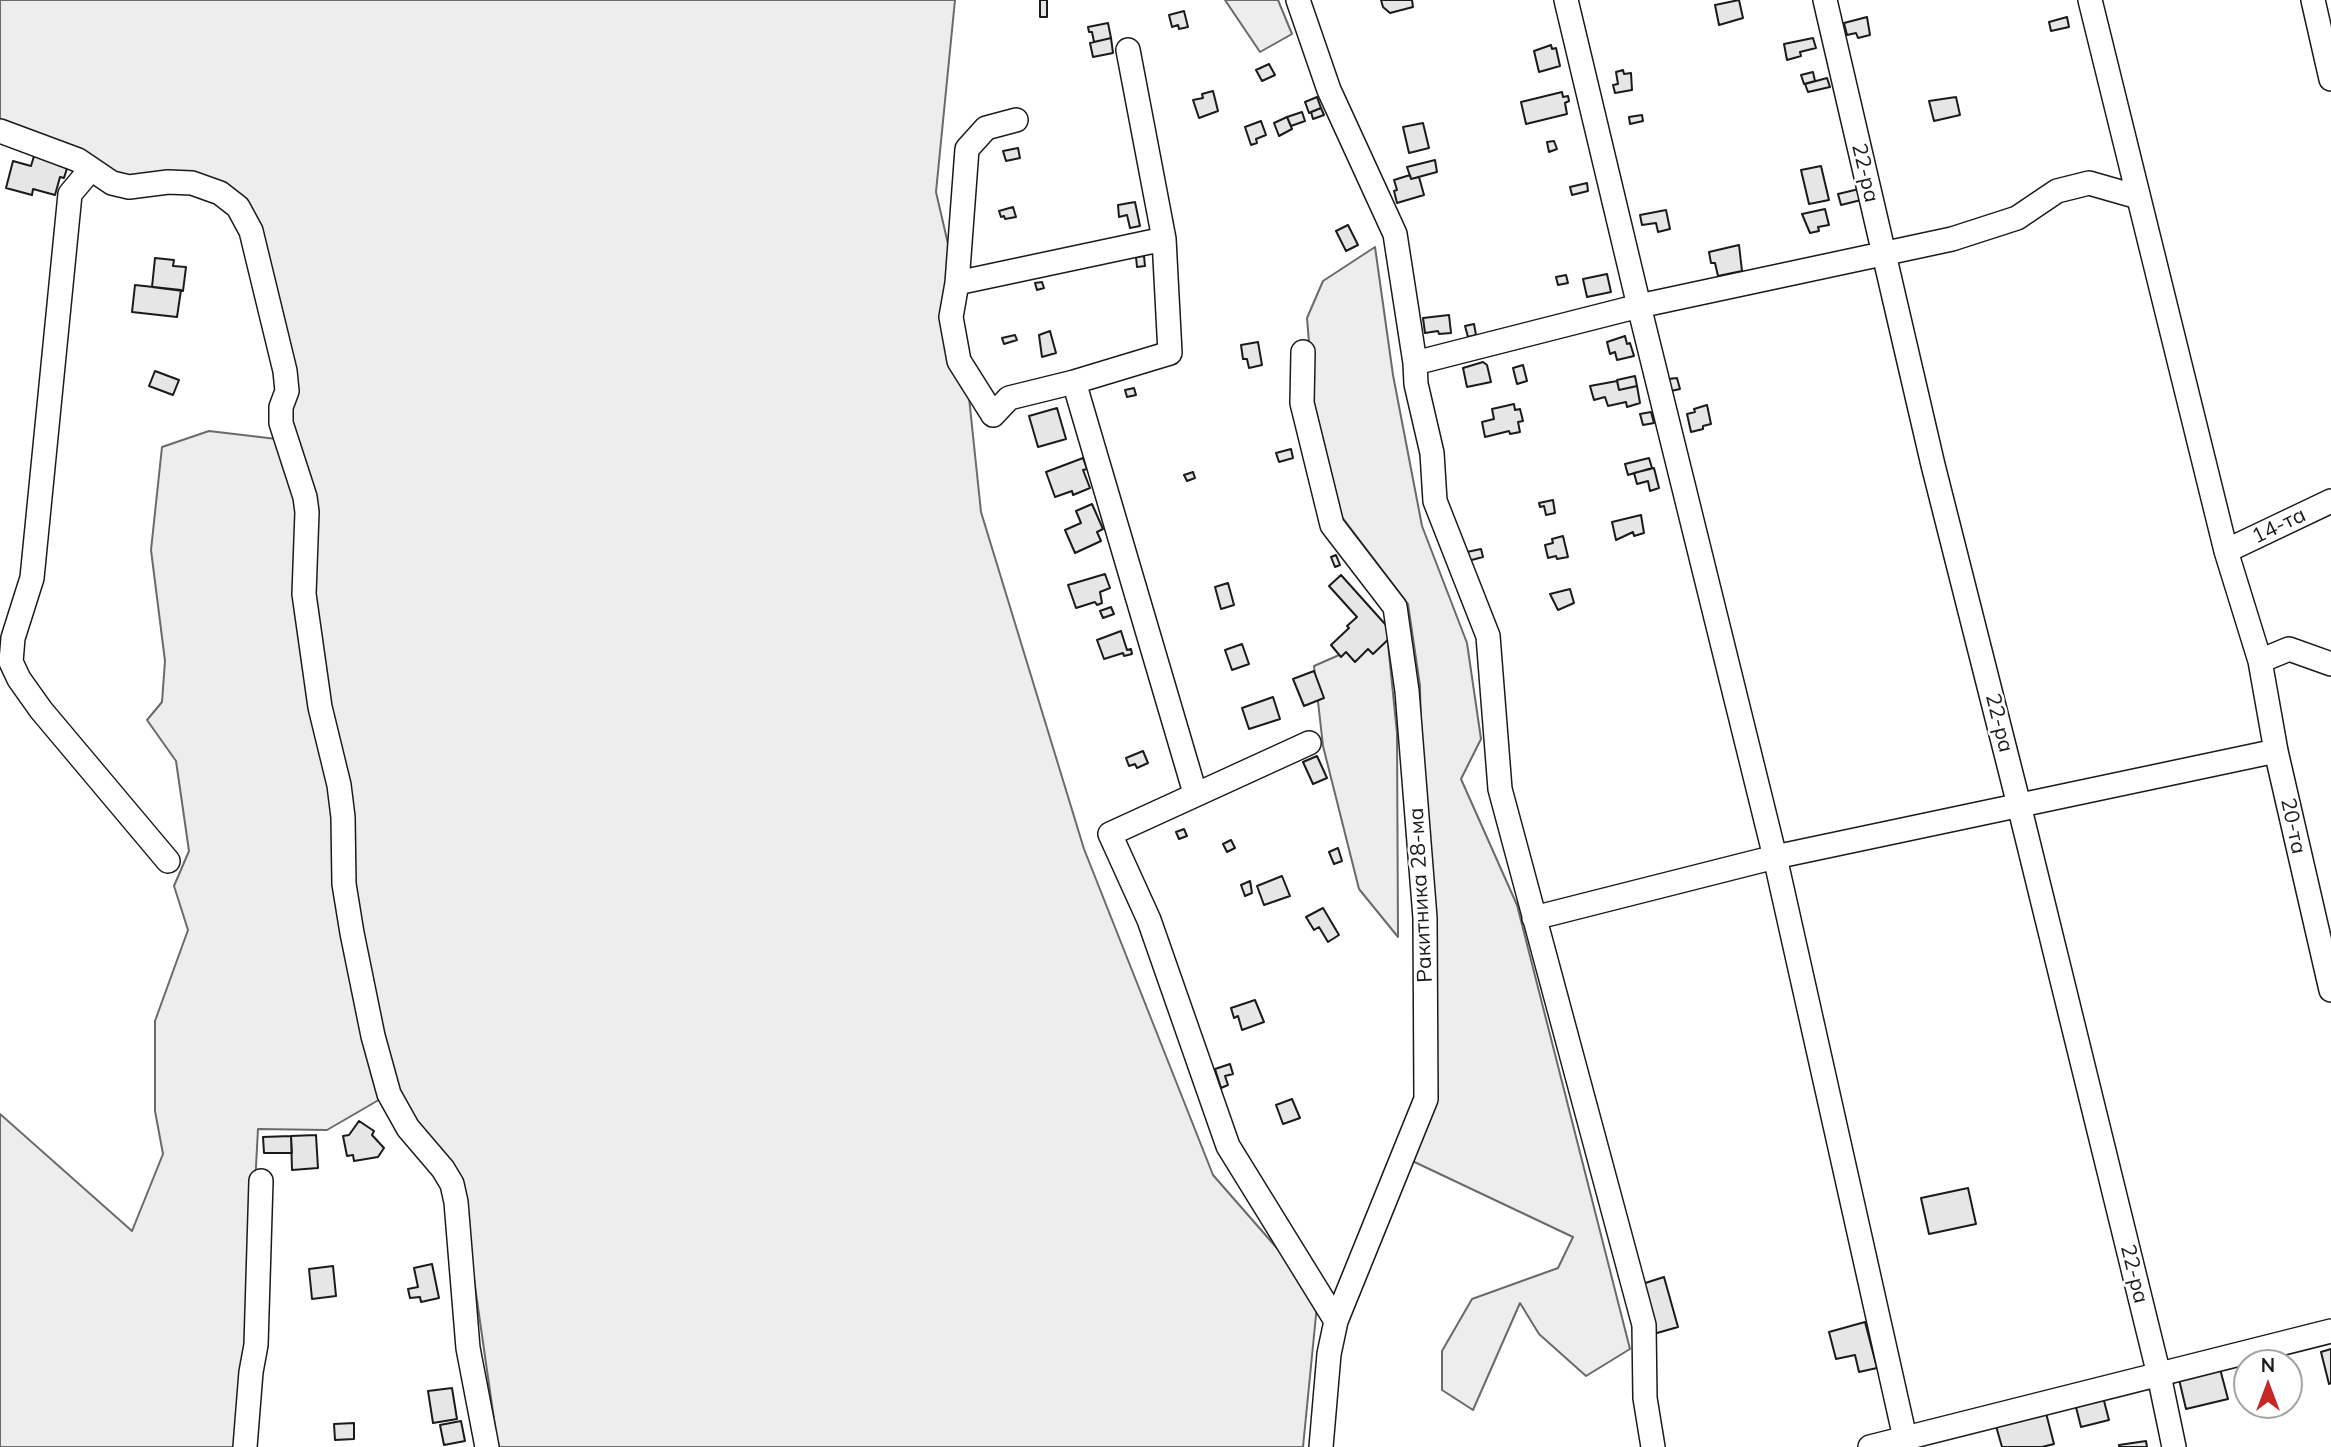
<!DOCTYPE html>
<meta charset="utf-8">
<style>
body{margin:0}
#map{position:relative;width:2331px;height:1447px;overflow:hidden;background:#fff;font-family:Mulish,sans-serif}
canvas{display:block}
.north{position:absolute;left:2233px;top:1349px;width:70px;height:70px;box-sizing:border-box;background:#fff;border:2px solid #a3a3a3;border-radius:50%;rotate:0deg;font-size:19px;font-weight:700;line-height:28px;text-align:center;color:#1a1a1a}
.north::after{content:'';display:block;margin:auto;width:24px;height:32px;background:#c62828;clip-path:polygon(50% 0,100% 100%,50% 72%,0 100%)}
</style>
<div id="map">
<canvas width="2331" height="1447"></canvas>
<div class="north">N</div>
</div>
<script>
const g = document.querySelector('canvas').getContext('2d');
g.lineJoin = 'round';
function fillPath(path, color) { g.fillStyle = color; g.fill(path, 'evenodd'); }
const toPath = rows => new Path2D(rows.map(r => 'M' + r).join(''));
function trace(path, color, width, dash) { g.strokeStyle = color; g.lineWidth = width; g.lineCap = dash ? 'butt' : 'round'; g.setLineDash(dash || []); g.stroke(path); }
function drawText(font, color, halo, rows, align = 'center') {
  g.font = font + ' Mulish,sans-serif'; g.lineWidth = 5; g.setLineDash([]); g.textBaseline = 'middle'; g.strokeStyle = halo; g.fillStyle = color; for (const [text, x, y, turn = 0] of rows) {
    g.save(); g.translate(x, y); g.rotate((+turn || 0) * Math.PI / 180); g.textAlign = isNaN(turn) ? turn : align; if (halo) g.strokeText(text, 0, 0); g.fillText(text, 0, 0); g.restore();
  }
}
const green = toPath([
 [0,0,955,0,936,192,957,283,981,512,1084,849,1213,1175,1318,1295,1303,1447,498,1447,460,1182,389,1094,327,1130,258,1129,241,1447,0,1447,0,1114,132,1231,163,1154,155,1111,155,1021,188,930,174,886,189,851,176,761,147,720,162,702,165,661,151,550,162,447,209,431,285,440,285,371,238,207,91,169,0,134,0,0],
 [1225,0,1278,0,1292,34,1260,52,1225,0],
 [1375,247,1393,375,1422,526,1467,643,1481,739,1461,779,1517,905,1630,1349,1586,1376,1539,1334,1520,1303,1473,1410,1442,1390,1442,1351,1472,1299,1558,1268,1573,1237,1406,1158,1429,1101,1420,686,1408,604,1342,517,1314,403,1307,318,1323,281,1375,247],
 [1387,634,1397,733,1398,937,1359,889,1323,746,1314,666,1387,634]
]);
fillPath(green, '#ededed');
trace(green, '#6a6a6a', 2);
const building = toPath([
 [1040,0,1047,0,1047,17,1040,17,1040,0],
 [1381,0,1412,0,1413,7,1390,13,1383,7,1381,0],
 [1739,0,1743,18,1719,25,1715,5,1739,0],
 [1184,11,1188,27,1179,29,1178,25,1172,27,1169,15,1184,11],
 [1867,17,1870,35,1858,38,1856,33,1847,35,1844,23,1867,17],
 [2067,17,2069,27,2051,31,2049,22,2067,17],
 [1108,23,1111,38,1094,42,1092,32,1089,32,1088,27,1108,23],
 [1111,38,1113,53,1093,57,1090,43,1111,38],
 [1813,38,1816,48,1800,52,1801,56,1787,60,1784,44,1813,38],
 [1551,45,1552,49,1556,48,1560,66,1539,72,1534,51,1551,45],
 [1269,64,1275,75,1262,81,1256,70,1269,64],
 [1623,70,1624,74,1631,73,1632,90,1615,93,1613,85,1618,84,1616,72,1623,70],
 [1813,72,1815,81,1804,84,1801,75,1813,72],
 [1827,78,1830,87,1808,92,1805,84,1827,78],
 [1213,91,1218,111,1199,118,1193,100,1203,98,1202,94,1213,91],
 [1562,92,1563,97,1568,96,1569,101,1565,103,1567,114,1526,124,1521,102,1562,92],
 [1317,97,1321,108,1309,113,1305,102,1317,97],
 [1956,97,1960,115,1934,121,1929,101,1956,97],
 [1321,108,1324,115,1313,119,1311,112,1321,108],
 [1302,112,1305,121,1291,126,1287,117,1302,112],
 [1642,115,1643,121,1630,124,1629,117,1642,115],
 [1287,117,1292,129,1279,136,1274,123,1287,117],
 [1261,121,1266,135,1256,139,1257,143,1251,145,1245,127,1261,121],
 [1423,123,1429,148,1409,153,1403,127,1423,123],
 [1554,141,1557,149,1549,152,1547,142,1554,141],
 [1018,148,1020,158,1006,161,1003,151,1018,148],
 [34,156,68,165,64,178,60,177,55,195,33,189,32,195,6,188,13,161,31,166,34,156],
 [1435,160,1437,172,1411,179,1407,167,1435,160],
 [1821,166,1829,200,1809,204,1801,170,1821,166],
 [1410,175,1411,179,1419,177,1424,195,1397,203,1394,191,1397,190,1394,180,1410,175],
 [1587,183,1588,191,1572,195,1570,187,1587,183],
 [1859,189,1861,200,1841,205,1838,194,1859,189],
 [1135,202,1140,226,1130,228,1127,215,1119,217,1118,205,1135,202],
 [1013,207,1016,217,1005,219,1004,216,1001,217,999,211,1013,207],
 [1825,209,1829,225,1818,227,1819,231,1810,233,1802,214,1825,209],
 [1666,210,1670,229,1658,232,1656,223,1642,225,1640,215,1666,210],
 [1348,225,1358,245,1346,251,1336,231,1348,225],
 [1739,245,1742,271,1718,276,1715,263,1711,263,1709,252,1739,245],
 [1144,256,1145,266,1137,267,1136,257,1144,256],
 [155,258,174,260,173,266,186,267,183,291,152,287,155,258],
 [1607,274,1611,292,1587,297,1583,279,1607,274],
 [1566,275,1568,283,1558,285,1556,277,1566,275],
 [1042,282,1044,288,1037,290,1035,283,1042,282],
 [135,285,181,290,177,317,132,312,135,285],
 [1449,315,1451,333,1439,334,1438,331,1425,333,1423,318,1449,315],
 [1474,324,1476,335,1468,337,1465,326,1474,324],
 [1050,331,1056,353,1042,357,1039,335,1050,331],
 [1015,335,1017,340,1004,344,1002,338,1015,335],
 [1625,336,1627,344,1630,343,1634,356,1617,360,1615,352,1610,354,1607,342,1625,336],
 [1258,342,1262,365,1249,368,1247,359,1243,359,1241,345,1258,342],
 [1483,362,1487,365,1491,382,1467,387,1463,368,1483,362],
 [1523,365,1527,381,1517,384,1513,368,1523,365],
 [155,371,179,380,173,395,149,386,155,371],
 [1635,376,1637,386,1619,390,1617,380,1635,376],
 [1677,378,1680,389,1671,391,1668,379,1677,378],
 [1617,381,1619,390,1637,386,1640,403,1627,407,1626,402,1608,406,1605,397,1594,400,1590,386,1617,381],
 [1134,388,1136,395,1127,397,1125,390,1134,388],
 [1514,404,1515,410,1520,409,1523,421,1518,422,1520,432,1510,434,1509,431,1485,437,1482,422,1494,419,1492,409,1514,404],
 [1707,405,1711,424,1703,426,1703,429,1691,432,1687,414,1695,412,1694,409,1707,405],
 [1057,408,1066,439,1038,447,1029,416,1057,408],
 [1651,412,1654,423,1643,425,1640,414,1651,412],
 [1291,449,1293,458,1279,462,1276,453,1291,449],
 [1083,458,1087,469,1083,470,1090,488,1073,495,1072,491,1055,497,1046,472,1083,458],
 [1649,458,1652,468,1628,475,1625,464,1649,458],
 [1654,468,1659,488,1650,491,1648,481,1637,484,1634,473,1654,468],
 [1193,472,1195,478,1187,481,1184,475,1193,472],
 [1553,500,1555,513,1546,515,1544,506,1540,507,1539,503,1553,500],
 [1092,504,1103,529,1097,532,1101,541,1075,553,1065,530,1081,523,1076,511,1092,504],
 [1641,515,1644,533,1634,536,1633,532,1616,540,1612,522,1641,515],
 [1563,536,1568,557,1557,559,1556,556,1548,558,1545,545,1553,543,1552,539,1563,536],
 [1481,549,1483,557,1464,562,1462,553,1481,549],
 [1336,555,1340,565,1335,567,1331,557,1336,555],
 [1105,574,1110,588,1100,592,1102,603,1097,605,1095,602,1076,608,1068,585,1105,574],
 [1341,575,1394,634,1373,654,1368,649,1355,662,1346,652,1341,657,1331,645,1349,628,1347,626,1357,617,1329,586,1341,575],
 [1228,583,1234,605,1221,609,1215,587,1228,583],
 [1570,589,1574,603,1558,610,1550,594,1570,589],
 [1111,607,1114,614,1103,618,1100,611,1111,607],
 [1121,631,1127,650,1131,649,1132,654,1124,656,1123,653,1104,659,1097,640,1121,631],
 [1242,644,1249,664,1232,670,1225,650,1242,644],
 [1314,671,1324,698,1304,706,1293,679,1314,671],
 [1273,697,1280,719,1249,729,1242,708,1273,697],
 [1143,751,1148,763,1137,768,1135,764,1129,766,1126,758,1143,751],
 [1317,756,1327,778,1313,784,1303,762,1317,756],
 [1184,829,1187,836,1179,839,1176,832,1184,829],
 [1231,840,1235,848,1227,852,1223,844,1231,840],
 [1338,848,1342,861,1334,864,1329,852,1338,848],
 [1282,876,1290,896,1264,905,1257,886,1282,876],
 [1250,881,1252,893,1245,896,1241,885,1250,881],
 [1323,908,1339,935,1328,942,1319,927,1314,930,1306,917,1323,908],
 [1255,1000,1264,1022,1242,1030,1238,1016,1234,1018,1231,1008,1255,1000],
 [1230,1064,1233,1074,1225,1076,1228,1085,1221,1088,1215,1069,1230,1064],
 [1292,1099,1300,1118,1283,1124,1276,1105,1292,1099],
 [359,1121,374,1131,372,1135,384,1148,378,1157,354,1161,353,1155,347,1156,343,1136,349,1135,359,1121],
 [316,1135,318,1168,292,1170,291,1136,316,1135],
 [291,1136,292,1153,264,1153,263,1137,291,1136],
 [1968,1188,1976,1224,1929,1234,1921,1198,1968,1188],
 [432,1264,439,1298,421,1302,420,1297,410,1298,408,1289,418,1287,414,1268,432,1264],
 [333,1266,336,1296,312,1299,309,1269,333,1266],
 [1664,1277,1678,1327,1650,1335,1636,1286,1664,1277],
 [1865,1322,1877,1368,1859,1372,1855,1355,1836,1359,1829,1332,1865,1322],
 [2331,1349,2331,1383,2329,1384,2321,1352,2331,1349],
 [2219,1365,2228,1399,2186,1409,2178,1375,2219,1365],
 [452,1388,457,1419,433,1423,428,1391,452,1388],
 [2103,1397,2109,1420,2081,1427,2075,1403,2103,1397],
 [2046,1413,2054,1444,2042,1447,2002,1447,1996,1426,2046,1413],
 [461,1421,465,1441,444,1445,440,1425,461,1421],
 [354,1423,354,1439,335,1440,334,1424,354,1423],
 [2146,1441,2147,1447,2119,1447,2119,1445,2146,1441]
]);
fillPath(building, '#e6e6e6');
trace(building, '#1a1a1a', 2);
const minor = toPath([
 [1298,0,1329,90,1395,234,1415,363,1416,384,1432,453,1435,501,1488,636,1500,789,1644,1325,1645,1398,1653,1447],
 [1566,0,1639,306,1775,857,1907,1447],
 [1825,0,1933,465,2019,805,2159,1375,2174,1447],
 [2090,0,2226,551,2260,661,2276,751,2331,990],
 [2313,0,2331,79],
 [1128,50,1164,239,1170,353,1074,382,1195,793],
 [0,131,78,160,112,183,129,187,168,182,192,183,220,193,238,207,251,231,285,371,287,391,281,407,281,423,305,497,307,512,304,594,320,707,339,785,343,817,344,884,352,933,373,1036,389,1094,408,1128,443,1169,452,1184,456,1202,468,1348,487,1447],
 [91,169,70,194,32,578,13,638,11,662,19,679,41,710,168,861],
 [957,283,967,149,986,128,1016,120],
 [1303,352,1302,403,1332,525,1395,607,1407,691,1425,918,1426,1099,1336,1321,1329,1354,1321,1447],
 [1415,363,1639,306,1952,239,2017,218,2057,191,2089,183,2138,197],
 [1074,382,1009,398,993,415,959,361,951,317,957,283,1164,239],
 [2226,551,2331,501],
 [2260,661,2289,649,2331,664],
 [1309,743,1110,834,1149,920,1228,1146,1336,1321],
 [1534,918,1775,857,2276,751],
 [245,1447,251,1372,256,1345,261,1181],
 [1870,1447,2331,1331]
]);
trace(minor, '#1a1a1a', 26);
trace(minor, '#fff', 23);
drawText('21px', '#1a1a1a', '#fff', [
 ["22-ра",1865,173,77],
 ["14-та",2279,526,-26],
 ["22-ра",1999,723,76],
 ["20-та",2293,826,78],
 ["Ракитника 28-ма",1421,895,-93],
 ["22-ра",2134,1274,76]
]);
</script>
